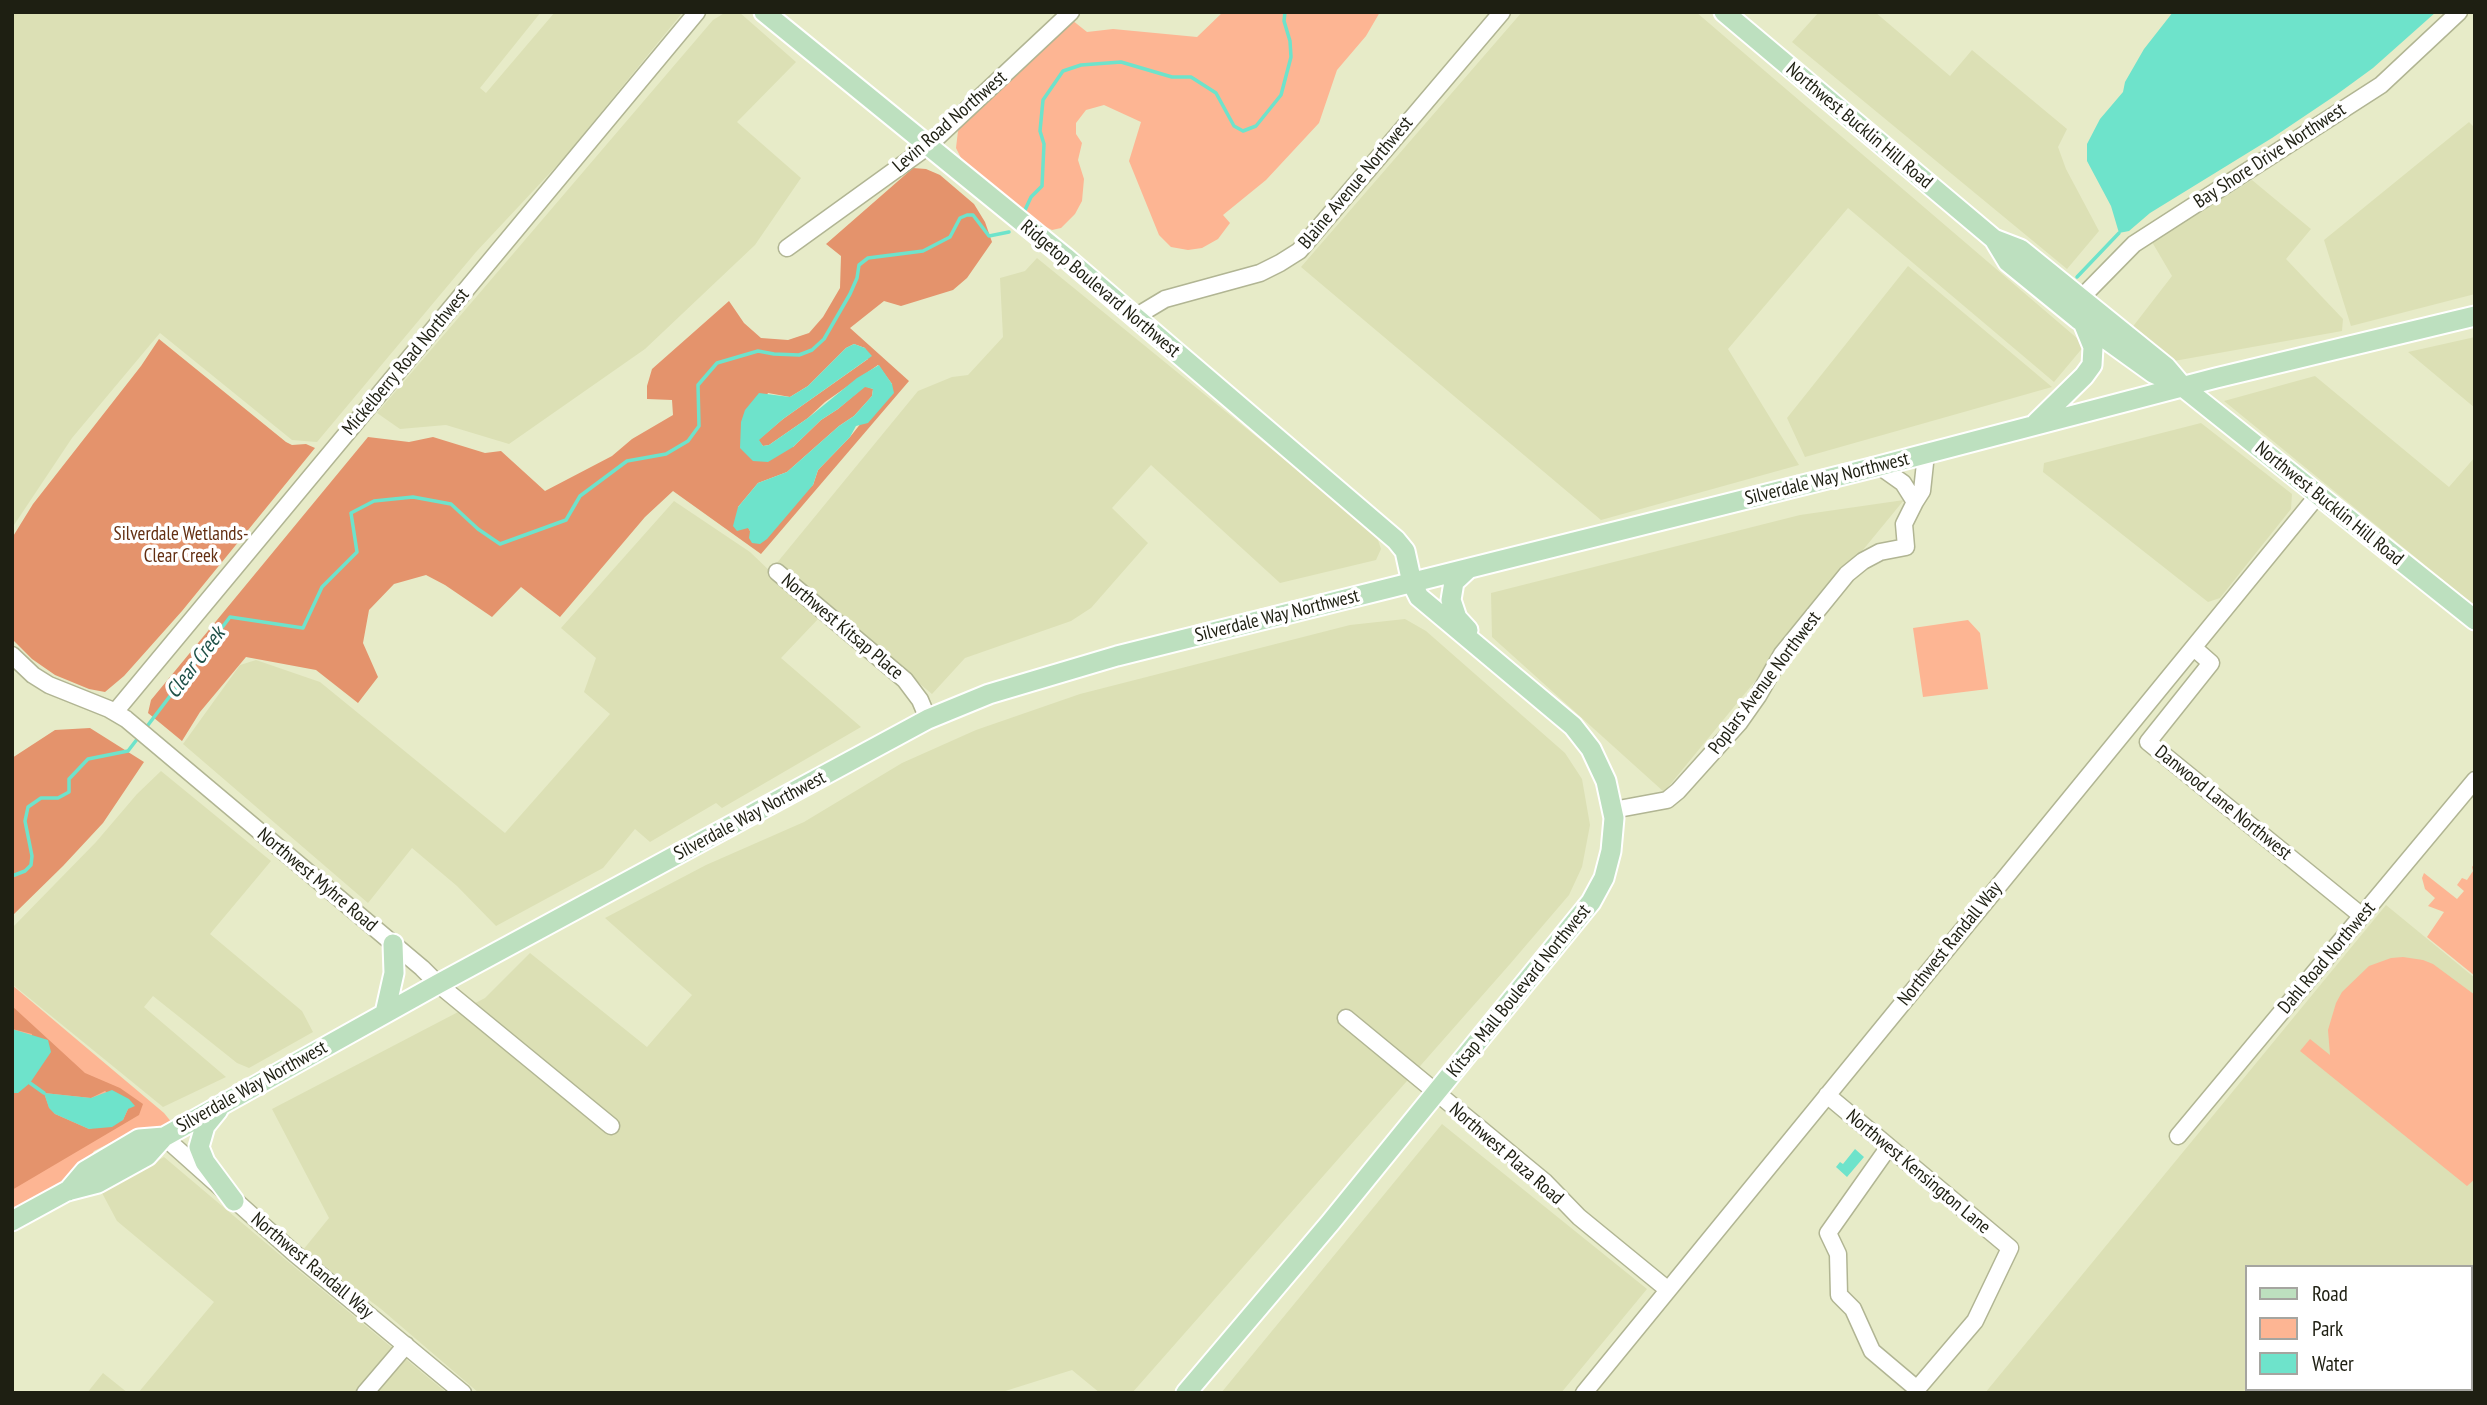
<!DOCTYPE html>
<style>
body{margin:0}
#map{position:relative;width:2487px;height:1405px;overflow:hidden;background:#e7ebc8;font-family:"PT Sans Narrow",sans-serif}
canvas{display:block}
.frame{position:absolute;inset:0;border:14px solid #1e1f12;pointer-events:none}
.legend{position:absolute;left:2245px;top:1265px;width:228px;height:126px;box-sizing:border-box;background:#fff;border:2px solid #a5a5a0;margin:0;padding:9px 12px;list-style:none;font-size:21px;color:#1e1f12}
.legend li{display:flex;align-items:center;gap:14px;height:35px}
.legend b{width:35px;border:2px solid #a5a5a0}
</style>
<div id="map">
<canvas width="2487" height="1405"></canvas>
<div class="frame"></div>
<ul class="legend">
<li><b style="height:9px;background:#bde0bf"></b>Road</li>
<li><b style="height:19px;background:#fdb593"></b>Park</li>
<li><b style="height:19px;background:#6ee3cb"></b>Water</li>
</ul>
</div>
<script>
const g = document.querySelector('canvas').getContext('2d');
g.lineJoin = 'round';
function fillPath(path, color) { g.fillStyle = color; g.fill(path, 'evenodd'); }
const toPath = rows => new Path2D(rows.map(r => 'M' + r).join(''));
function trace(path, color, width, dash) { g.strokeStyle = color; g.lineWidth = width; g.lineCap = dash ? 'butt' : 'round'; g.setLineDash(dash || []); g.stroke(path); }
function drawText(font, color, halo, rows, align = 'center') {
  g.font = font + ' "PT Sans Narrow",sans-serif'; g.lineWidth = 7; g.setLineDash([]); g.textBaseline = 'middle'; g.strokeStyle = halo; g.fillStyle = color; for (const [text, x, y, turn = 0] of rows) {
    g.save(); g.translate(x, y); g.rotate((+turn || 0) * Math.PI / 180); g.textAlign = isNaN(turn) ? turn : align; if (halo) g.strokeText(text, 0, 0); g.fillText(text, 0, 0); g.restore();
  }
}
fillPath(toPath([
 [12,12,541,12,480,88,486,93,555,12,683,12,564,158,476,252,317,442,292,440,160,333,72,438,12,528],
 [726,12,739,12,796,62,737,122,801,178,755,245,645,349,509,444,446,425,400,429,377,413,713,20],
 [1522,12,1696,12,2085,345,2054,382,1848,208,1728,349,1799,465,1601,520,1301,267],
 [1819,12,1875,12,1950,76,1972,50,2067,129,2058,147,2066,169,2099,231,2067,269,1792,42],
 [2469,122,2475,128,2475,294,2351,326,2324,240],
 [2252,180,2311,229,2286,259,2343,319,2342,331,2174,361,2131,329,2172,276,2152,242],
 [1037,258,1376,534,1381,549,1376,560,1280,583,1151,465,1112,508,1148,543,1091,608,1071,621,965,658,932,694,776,564,918,391,952,377,968,375,1003,337,1000,278,1025,271],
 [1908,266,2052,387,1805,457,1787,418],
 [2475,337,2475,408,2408,352],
 [2315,376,2449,487,2475,457,2475,606,2224,401],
 [2201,423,2292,494,2291,509,2220,598,2208,602,2043,472,2044,463],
 [1904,500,1664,792,1492,637,1491,593,1800,515],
 [674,501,750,552,819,618,781,658,861,727,722,808,716,803,650,842,635,829,603,868,496,926,457,886,412,848,368,903,183,744,240,665,256,660,320,682,505,833,610,714,584,692,596,658,561,628],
 [1405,619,1426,631,1565,753,1582,779,1590,825,1582,867,1569,895,1510,964,1132,1393,1100,1393,1072,1370,999,1393,479,1393,381,1309,303,1250,329,1218,272,1109,485,998,530,953,647,1047,692,995,605,918,706,865,804,822,902,763,976,730,1080,694,1350,625],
 [161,771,271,861,210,934,302,1011,313,1032,249,1068,237,1063,153,996,144,1007,226,1077,163,1107,12,984,12,928,96,842,137,794],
 [2386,905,2475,978,2475,1393,1985,1393],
 [2247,1267,2471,1267,2471,1389,2247,1389],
 [1442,1124,1647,1289,1561,1393,1221,1393],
 [164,1157,286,1260,447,1393,138,1393,214,1302,117,1221,101,1191],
 [103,1373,128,1393,87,1393]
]), '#dce0b5');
fillPath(toPath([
 [1223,12,1380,12,1366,36,1337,70,1319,123,1266,180,1223,215,1230,223,1218,239,1202,248,1188,250,1171,247,1159,235,1129,161,1141,122,1104,105,1086,110,1076,123,1076,134,1082,143,1078,160,1084,179,1082,201,1075,214,1061,228,1052,230,1044,226,962,160,956,148,958,131,982,95,1067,16,1087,32,1113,29,1197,37],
 [1968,620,1980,633,1988,689,1923,697,1913,628],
 [2475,863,2475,976,2427,937,2444,912,2428,906,2435,898,2425,889,2422,878,2424,873,2457,899,2464,891,2457,885,2462,878,2467,880,2473,871,2472,867],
 [2403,957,2423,960,2433,964,2475,995,2475,1179,2467,1186,2300,1051,2310,1039,2330,1055,2328,1030,2336,1003,2342,992,2369,966,2391,958],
 [12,985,164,1113,177,1129,164,1137,126,1135,94,1151,67,1191,12,1221]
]), '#fdb593');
fillPath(toPath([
 [913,168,926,169,940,175,974,204,985,222,992,242,967,278,953,290,901,306,884,301,850,328,909,381,761,554,673,491,645,517,560,617,521,587,492,617,445,585,426,575,394,584,369,610,363,643,378,677,358,703,316,670,246,657,200,712,182,741,148,713,151,700,368,437,409,442,433,437,485,453,501,451,545,491,612,456,632,439,673,415,672,400,647,399,647,386,652,369,729,301,744,323,761,338,788,340,809,333,823,317,840,288,841,256,826,244],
 [854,344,865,348,868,359,783,419,758,440,763,446,769,445,808,418,825,402,878,365,892,384,850,437,818,470,813,485,750,531,738,507,758,483,787,472,839,426,854,416,872,396,873,389,865,386,838,409,821,420,793,447,740,448,768,393,790,397,808,386,846,348],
 [159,339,286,442,292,445,306,444,315,448,182,611,124,676,105,692,89,689,55,675,32,659,12,639,12,538,33,504,141,366],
 [90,728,144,762,103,823,63,866,12,916,12,758,55,730],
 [12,1006,85,1073,120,1088,143,1104,139,1115,12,1190,12,1093,18,1093,32,1034,12,1029],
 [105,1091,128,1109,123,1120,89,1129,55,1114,49,1107,44,1093,91,1098]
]), '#e4936c');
fillPath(toPath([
 [2173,12,2436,12,2373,68,2336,95,2272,138,2150,213,2129,231,2119,233,2111,206,2087,161,2087,144,2100,119,2123,92,2125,82,2144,49],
 [854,344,865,348,872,356,783,419,759,440,763,446,769,445,808,418,857,378,879,365,892,384,894,393,868,423,856,426,850,437,818,470,813,485,767,539,760,544,752,543,749,538,750,531,748,528,737,531,733,526,738,507,758,483,787,472,839,426,854,416,872,396,873,389,865,387,838,409,821,420,793,447,768,462,753,461,740,448,741,422,745,410,759,393,790,397,808,386,846,348],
 [12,1029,48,1040,51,1052,30,1083,18,1093,12,1093],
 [112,1090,129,1099,135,1106,128,1109,123,1120,112,1127,89,1129,55,1114,49,1108,44,1093,91,1098],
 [1855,1149,1864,1157,1847,1177,1836,1167,1840,1162,1843,1164]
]), '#6ee3cb');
trace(toPath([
 [1025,210,1031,197,1042,186,1044,144,1040,131,1043,100,1063,71,1081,65,1121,62,1172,77,1191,77,1216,93,1234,126,1243,131,1256,126,1281,95,1291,57,1290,41,1284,21,1285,12],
 [2077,277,2119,233],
 [145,729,230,617,303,628,322,587,357,552,351,513,374,501,413,497,451,504,478,529,500,544,566,520,580,496,627,461,666,454,688,441,699,426,698,385,717,363,758,351,774,354,799,355,812,350,824,339,850,294,857,278,859,265,868,258,923,251,950,237,960,218,967,215,973,215,989,236,1009,232],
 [12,876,25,871,31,865,32,856,25,821,28,807,41,798,58,798,69,792,69,779,88,759,128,751,138,738],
 [30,1083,44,1093]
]), '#6ee3cb', 3.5);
const minor = toPath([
 [787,248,927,147,1071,12],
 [2081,298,2134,244,2381,85,2459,12],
 [1135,317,1165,299,1260,273,1280,263,1299,251,1502,12],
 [1879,466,1903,483,1915,502],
 [777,572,905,680,920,700,928,719],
 [2194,648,2211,663,2148,742,2362,916],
 [12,655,33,675,49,685,109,709,126,719,422,968,438,984,611,1126],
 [115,712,697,12],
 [1613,810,1667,800,1678,791,1739,723,1758,696,1782,654,1847,574,1863,561,1880,552,1906,547,1904,524,1915,502,1922,491,1926,454],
 [1346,1018,1545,1182,1579,1217,1667,1289],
 [1827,1095,2010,1248,1975,1321,1917,1389,1872,1351,1853,1309,1839,1295,1838,1254,1828,1233,1888,1148],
 [2178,1136,2475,780],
 [164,1137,294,1253,463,1393],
 [365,1393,406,1345],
 [1584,1393,2318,495]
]);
const major = toPath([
 [764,12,1065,257,1396,540,1405,551,1412,583,1419,597,1573,726,1591,749,1606,781,1614,818,1611,851,1604,878,1591,902,1330,1223,1186,1393],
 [1724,12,1994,239,2008,262,2078,319,2153,373,2164,378],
 [1994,239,2020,249,2166,367,2183,387,2475,620],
 [2036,423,2084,376,2092,365,2093,347,2084,325],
 [1468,630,1457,618,1451,600,1454,582,1469,568],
 [385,1013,394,973,393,944],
 [218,1110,205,1126,199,1147,205,1162,234,1201],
 [68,1191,85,1171,139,1139,164,1137],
 [12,1221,67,1191,98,1183,147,1156,164,1137,438,984,928,719,989,694,1117,656,1879,466,2216,378,2475,316]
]);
trace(minor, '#b1b593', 19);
trace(major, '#fff', 23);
trace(minor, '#fff', 16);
trace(major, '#bde0bf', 19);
drawText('19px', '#1e1f12', '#fff', [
 ["Levin Road Northwest",950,122,-41],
 ["Northwest Bucklin Hill Road",1859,126,40],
 ["Bay Shore Drive Northwest",2270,156,-33],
 ["Blaine Avenue Northwest",1356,183,-50],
 ["Ridgetop Boulevard Northwest",1100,289,40],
 ["Mickelberry Road Northwest",406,362,-50],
 ["Silverdale Way Northwest",1827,479,-14],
 ["Northwest Bucklin Hill Road",2329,504,39],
 ["Silverdale Way Northwest",1277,616,-14],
 ["Northwest Kitsap Place",842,627,40],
 ["Poplars Avenue Northwest",1765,683,-53],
 ["Danwood Lane Northwest",2223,803,39],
 ["Silverdale Way Northwest",750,816,-28],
 ["Northwest Myhre Road",317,880,40],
 ["Northwest Randall Way",1950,944,-51],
 ["Dahl Road Northwest",2327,958,-50],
 ["Kitsap Mall Boulevard Northwest",1519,991,-51],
 ["Silverdale Way Northwest",252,1087,-29],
 ["Northwest Plaza Road",1506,1154,41],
 ["Northwest Kensington Lane",1918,1172,40],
 ["Northwest Randall Way",312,1266,40]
]);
drawText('19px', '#632f12', '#fff', [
 ["Silverdale Wetlands-",181,535],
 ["Clear Creek",181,557]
]);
drawText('italic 21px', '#1f5148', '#fff', [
 ["Clear Creek",196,663,-53]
]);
</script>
